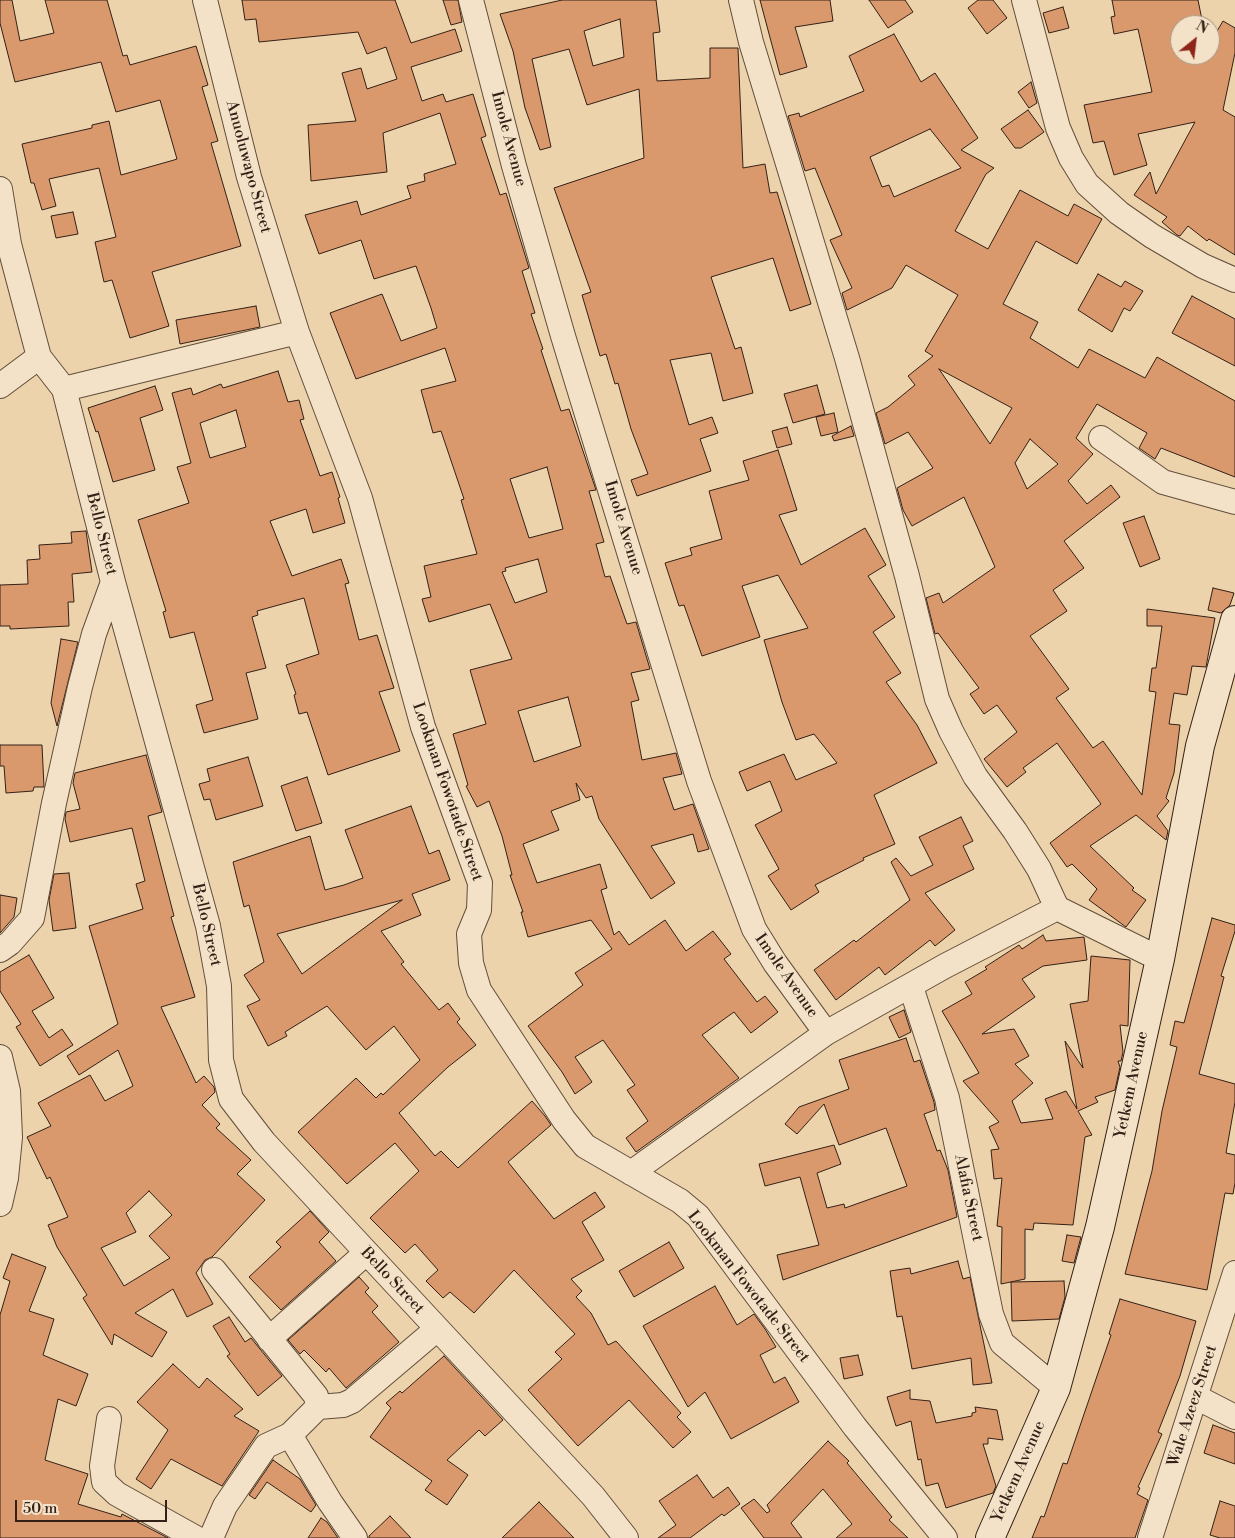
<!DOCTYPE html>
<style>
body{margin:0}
#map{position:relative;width:1235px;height:1538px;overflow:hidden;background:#ecd3ab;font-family:"Libre Bodoni",serif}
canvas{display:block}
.north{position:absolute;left:1170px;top:15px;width:50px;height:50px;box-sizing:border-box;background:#f3e2c8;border:1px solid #a69481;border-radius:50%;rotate:29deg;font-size:14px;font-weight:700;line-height:20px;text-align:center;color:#332016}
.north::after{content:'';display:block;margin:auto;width:18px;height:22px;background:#8f2418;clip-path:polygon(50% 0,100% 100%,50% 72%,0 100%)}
.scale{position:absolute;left:15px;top:1500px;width:152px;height:22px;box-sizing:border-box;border:2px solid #332016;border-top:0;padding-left:6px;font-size:15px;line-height:18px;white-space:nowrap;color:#332016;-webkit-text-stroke:4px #f3e2c8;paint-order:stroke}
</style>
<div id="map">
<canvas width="1235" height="1538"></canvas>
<div class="north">N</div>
<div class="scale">50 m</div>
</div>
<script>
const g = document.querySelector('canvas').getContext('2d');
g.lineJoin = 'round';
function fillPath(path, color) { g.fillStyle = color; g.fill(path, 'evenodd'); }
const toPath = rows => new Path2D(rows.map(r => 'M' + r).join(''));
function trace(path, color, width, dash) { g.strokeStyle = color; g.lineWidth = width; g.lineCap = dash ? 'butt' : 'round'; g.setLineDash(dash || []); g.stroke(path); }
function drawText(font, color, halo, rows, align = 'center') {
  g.font = font + ' "Libre Bodoni",serif'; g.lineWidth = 4; g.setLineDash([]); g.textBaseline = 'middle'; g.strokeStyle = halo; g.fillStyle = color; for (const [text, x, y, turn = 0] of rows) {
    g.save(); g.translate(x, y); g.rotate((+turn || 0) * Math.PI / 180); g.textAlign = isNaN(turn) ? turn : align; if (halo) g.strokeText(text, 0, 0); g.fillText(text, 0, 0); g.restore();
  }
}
const building = toPath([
 [0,0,12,0,20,41,54,33,45,0,107,0,123,56,127,55,130,65,196,46,208,85,202,87,218,141,211,143,241,246,152,272,169,326,130,338,112,280,104,282,95,242,116,237,99,168,49,179,56,206,42,210,34,183,31,183,22,144,92,128,92,125,109,121,121,175,174,160,177,159,160,100,116,112,101,62,15,82,0,23,0,0],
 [242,0,395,0,411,43,455,29,462,51,411,67,422,101,443,94,446,102,473,94,486,136,481,138,500,195,506,193,529,268,522,271,535,313,531,314,543,349,541,350,561,411,569,409,596,490,589,491,604,542,596,544,605,577,610,576,627,624,636,622,650,669,631,673,639,700,631,702,642,760,676,753,682,774,663,778,674,810,693,804,709,849,698,852,693,834,651,846,675,883,651,899,599,819,592,796,586,798,576,783,580,800,551,811,559,830,523,844,537,883,600,864,607,888,601,890,614,935,619,931,629,945,665,920,686,951,713,931,731,954,724,959,757,1002,765,996,778,1012,751,1033,734,1012,702,1035,739,1078,636,1152,626,1138,648,1121,627,1090,635,1085,603,1040,575,1057,592,1082,575,1094,562,1072,528,1026,583,985,575,973,612,949,591,920,528,937,521,912,523,912,510,875,512,875,502,836,489,801,477,807,466,786,468,785,453,734,486,724,470,670,512,659,490,604,429,622,422,599,431,597,424,566,477,554,461,500,464,499,441,431,433,433,421,390,456,381,445,348,356,379,330,313,382,294,401,341,437,328,431,308,416,266,374,279,361,240,319,254,305,215,357,201,361,215,411,198,407,186,425,181,424,174,456,164,440,113,383,133,387,172,311,181,308,125,356,121,342,73,361,68,367,89,397,79,386,47,367,54,358,32,259,42,256,19,245,20,242,0],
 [547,467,563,529,529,538,510,479,547,467],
 [538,559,547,592,515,603,502,572,506,571,505,568,538,559],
 [568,697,581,746,534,762,518,711,568,697],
 [443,0,458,0,462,22,451,25,443,0],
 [562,0,656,0,660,32,653,33,657,81,710,78,710,48,738,48,743,168,765,164,770,193,777,192,811,304,790,311,773,258,711,277,735,349,741,347,753,393,723,401,711,353,670,360,689,425,712,417,718,433,700,439,711,471,637,496,631,480,648,474,631,429,618,383,615,384,606,354,600,356,582,295,591,292,554,188,644,158,639,89,587,105,569,49,532,59,551,147,540,150,525,108,513,51,500,14,562,0],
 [620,19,624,57,593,66,584,31,620,19],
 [760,0,830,0,833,21,795,27,807,67,780,75,760,0],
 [869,0,905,0,913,12,888,28,869,0],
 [978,0,993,0,1007,18,987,34,968,8,978,0],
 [1112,0,1198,0,1203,25,1180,25,1180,55,1210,55,1210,43,1223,21,1235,28,1235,53,1223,110,1235,117,1235,255,1209,239,1207,241,1188,226,1180,236,1177,235,1162,222,1167,217,1134,195,1150,172,1156,194,1195,122,1138,134,1147,165,1114,175,1104,141,1093,143,1084,105,1152,92,1138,29,1114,34,1111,17,1115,16,1112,0],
 [1063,7,1069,28,1049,33,1043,13,1063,7],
 [894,34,921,82,935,73,978,138,961,150,994,168,986,174,955,231,988,249,1020,190,1068,216,1074,204,1102,219,1077,264,1036,241,1003,304,1038,322,1030,338,1078,368,1089,349,1145,378,1157,357,1235,401,1235,477,1161,448,1155,459,1139,448,1147,433,1097,404,1076,438,1093,454,1068,481,1087,504,1111,485,1120,497,1064,541,1084,568,1053,590,1067,611,1030,636,1069,689,1056,698,1093,748,1103,741,1142,795,1156,692,1149,691,1152,668,1156,668,1162,626,1147,626,1147,609,1215,618,1206,667,1192,666,1187,695,1174,693,1169,724,1180,725,1174,773,1166,798,1169,801,1157,816,1168,831,1166,840,1136,815,1090,846,1134,888,1132,890,1146,900,1126,927,1089,900,1097,889,1072,864,1067,867,1050,843,1101,804,1057,743,1023,768,1026,772,1007,787,984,759,1017,732,997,705,984,714,970,694,979,688,938,633,935,634,926,598,939,593,943,603,995,567,964,497,912,526,903,510,897,488,933,468,908,432,885,444,876,413,888,407,915,385,908,376,933,356,925,351,958,295,906,265,892,288,847,310,842,293,852,288,830,240,842,235,815,168,805,171,788,116,799,113,800,117,864,91,849,56,894,34],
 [930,129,961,168,894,197,889,185,882,187,870,157,930,129],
 [939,369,1012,408,990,444,939,369],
 [1030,439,1058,464,1027,489,1015,463,1030,439],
 [1031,82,1037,103,1029,108,1018,92,1031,82],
 [1028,110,1044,132,1021,148,1015,148,1001,129,1028,110],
 [73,212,78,234,56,238,51,216,73,212],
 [1098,274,1121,287,1125,281,1143,291,1130,311,1124,308,1112,332,1078,310,1098,274],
 [1192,296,1235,319,1235,366,1172,333,1192,296],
 [256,306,260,327,180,344,176,320,256,306],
 [278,371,288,402,299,400,304,419,300,420,320,476,332,472,340,497,338,498,345,523,313,533,306,509,270,521,292,576,341,559,349,583,345,584,359,640,377,635,394,688,379,692,400,751,328,775,307,712,299,714,294,695,296,694,286,665,319,654,304,598,257,611,258,615,252,617,266,668,246,673,258,719,204,733,196,705,213,700,194,632,170,638,163,612,166,611,138,520,189,503,177,467,191,463,172,393,191,388,193,395,221,384,223,388,278,371],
 [236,410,246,447,210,458,200,423,236,410],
 [817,385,825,414,793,423,784,394,817,385],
 [155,386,163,410,140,418,155,470,113,482,98,431,96,432,88,408,155,386],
 [834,413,838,432,821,436,816,417,834,413],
 [851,426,854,436,834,441,832,436,851,426],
 [787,427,792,444,777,448,772,431,787,427],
 [778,450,797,510,779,515,801,565,865,528,886,565,868,576,895,617,873,632,901,673,886,682,917,725,937,763,874,795,895,844,863,858,864,860,815,885,819,892,791,910,768,876,779,869,755,825,782,811,770,781,747,791,739,772,784,754,796,780,837,763,814,734,796,740,782,702,764,640,808,628,778,575,742,586,760,637,702,656,684,605,679,606,665,563,692,555,690,548,722,539,709,491,749,480,743,461,778,450],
 [1144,516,1160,559,1140,567,1123,523,1144,516],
 [86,531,92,572,72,574,74,602,68,602,69,626,10,629,10,626,0,626,0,585,28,584,27,560,40,559,39,545,72,543,71,532,86,531],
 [1213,588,1234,593,1230,605,1221,613,1208,610,1213,588],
 [61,639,78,642,57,726,51,703,61,639],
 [0,745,42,745,44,787,34,787,33,791,6,793,4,766,0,766,0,745],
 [146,755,162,812,148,816,174,916,171,917,195,997,161,1007,196,1083,204,1076,214,1087,215,1092,202,1105,220,1124,216,1128,251,1160,237,1174,265,1200,212,1257,205,1260,196,1273,213,1304,187,1317,173,1289,135,1313,167,1332,152,1357,114,1334,112,1345,83,1298,87,1295,57,1247,48,1225,68,1217,50,1177,47,1179,27,1137,51,1126,38,1103,90,1075,105,1101,133,1086,118,1050,79,1075,67,1056,118,1024,89,926,143,909,136,884,145,881,132,828,70,842,65,819,66,812,80,809,73,783,75,773,146,755],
 [149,1191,172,1215,149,1236,170,1258,124,1286,101,1248,136,1232,126,1213,149,1191],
 [248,757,263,806,216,820,210,799,204,800,199,784,210,781,207,769,248,757],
 [307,777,322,823,296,831,281,786,307,777],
 [411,806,429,854,439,850,450,880,412,894,421,915,381,931,404,962,401,964,439,1010,448,1003,460,1019,457,1022,476,1045,448,1067,399,1113,435,1156,441,1151,458,1168,532,1101,545,1116,551,1125,508,1162,554,1219,595,1192,605,1207,582,1222,604,1260,571,1279,582,1291,576,1297,591,1313,608,1345,616,1341,681,1413,677,1417,691,1432,673,1448,629,1400,578,1446,528,1390,562,1359,555,1352,575,1334,514,1270,474,1313,450,1292,443,1298,426,1281,438,1270,415,1244,405,1253,370,1218,419,1171,395,1143,347,1184,298,1132,356,1078,376,1098,381,1093,383,1095,420,1060,394,1026,366,1050,327,1006,285,1032,287,1036,268,1046,247,1006,260,1000,244,975,264,962,249,905,244,907,233,862,310,836,325,890,344,885,363,878,345,830,411,806],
 [402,900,302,974,277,934,402,900],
 [961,817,973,841,963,846,974,869,925,893,955,930,935,946,930,940,885,975,879,967,836,1000,814,970,854,940,856,942,910,900,891,862,896,858,911,876,933,865,919,837,961,817],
 [69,873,76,928,53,931,49,900,54,874,69,873],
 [0,895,17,898,14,917,0,933,0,895],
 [1212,918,1235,925,1235,931,1221,976,1224,977,1199,1074,1235,1084,1235,1102,1226,1153,1235,1155,1235,1183,1233,1194,1225,1193,1207,1290,1125,1274,1152,1171,1162,1111,1177,1047,1170,1045,1175,1021,1184,1023,1212,918],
 [1043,935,1046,941,1084,937,1087,960,1043,966,1022,979,1035,997,982,1034,1014,1029,1029,1056,1015,1064,1033,1083,1012,1101,1021,1123,1053,1119,1045,1099,1066,1091,1077,1109,1065,1041,1083,1068,1070,1004,1088,1001,1091,956,1130,960,1128,1026,1120,1025,1123,1052,1121,1061,1118,1061,1120,1067,1115,1090,1095,1097,1098,1102,1078,1111,1092,1135,1085,1137,1073,1225,1034,1223,1033,1230,1025,1229,1025,1279,1001,1284,1002,1227,997,1226,1002,1178,994,1179,991,1150,999,1149,989,1127,999,1122,963,1081,979,1073,942,1011,972,994,965,982,987,969,985,967,1019,945,1022,949,1043,935],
 [29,955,54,998,32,1011,49,1038,62,1029,73,1045,40,1066,16,1027,21,1024,0,991,0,972,29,955],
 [904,1010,911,1032,899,1038,889,1017,904,1010],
 [906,1038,914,1062,920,1060,934,1102,935,1110,924,1114,937,1151,940,1150,948,1170,957,1217,783,1280,777,1255,819,1245,800,1177,765,1186,759,1164,834,1145,841,1164,817,1173,827,1208,844,1204,845,1208,907,1186,886,1128,839,1145,824,1104,797,1134,785,1124,799,1107,849,1089,839,1060,906,1038],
 [310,1211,329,1232,319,1242,336,1261,281,1310,249,1277,281,1247,276,1242,310,1211],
 [1067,1235,1081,1237,1074,1263,1062,1261,1067,1235],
 [669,1242,684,1268,634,1297,619,1271,669,1242],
 [12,1254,46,1267,29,1311,54,1319,43,1355,88,1374,76,1406,58,1399,45,1460,88,1474,78,1504,121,1517,122,1514,168,1538,0,1538,0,1315,10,1281,3,1278,12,1254],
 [958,1261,963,1279,970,1277,992,1383,973,1385,971,1358,912,1369,902,1316,897,1317,890,1271,910,1268,911,1274,958,1261],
 [359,1277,369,1288,365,1292,378,1306,372,1312,399,1342,346,1388,329,1368,326,1372,304,1350,300,1354,288,1340,359,1277],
 [1064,1281,1065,1297,1059,1319,1012,1321,1011,1282,1064,1281],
 [715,1286,737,1325,754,1314,765,1329,776,1347,760,1355,774,1383,785,1377,799,1402,731,1439,705,1392,688,1407,643,1326,715,1286],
 [1120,1299,1196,1321,1180,1376,1158,1432,1162,1434,1138,1487,1140,1488,1137,1494,1148,1500,1138,1529,1135,1538,1032,1538,1041,1516,1044,1517,1063,1463,1067,1464,1111,1335,1109,1334,1120,1299],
 [229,1317,245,1342,251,1338,282,1376,258,1396,227,1356,230,1354,213,1326,229,1317],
 [858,1355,863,1375,844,1379,840,1358,858,1355],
 [444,1356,503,1420,485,1436,479,1430,447,1460,468,1475,447,1505,425,1490,432,1481,370,1437,391,1408,386,1403,400,1391,402,1393,444,1356],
 [173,1364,199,1388,207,1378,243,1409,234,1416,259,1431,222,1486,171,1459,151,1489,136,1479,168,1430,137,1402,173,1364],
 [910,1390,910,1399,930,1401,936,1423,972,1416,972,1413,976,1412,975,1407,997,1410,1003,1440,988,1438,988,1444,983,1444,996,1486,993,1493,946,1508,938,1483,926,1486,921,1459,918,1460,911,1421,896,1426,887,1397,910,1390],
 [1213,1425,1235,1433,1235,1464,1204,1453,1213,1425],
 [828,1441,849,1461,847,1463,892,1517,889,1520,908,1538,836,1538,852,1524,823,1489,791,1523,802,1538,764,1538,741,1508,754,1499,767,1513,770,1511,767,1505,828,1441],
 [273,1460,300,1479,316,1505,311,1512,267,1482,255,1499,249,1495,273,1460],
 [697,1475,713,1498,728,1487,740,1504,724,1516,722,1514,690,1538,658,1538,676,1525,659,1501,697,1475],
 [1220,1501,1235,1506,1235,1538,1220,1538,1210,1535,1220,1501],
 [539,1502,574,1538,502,1538,539,1502],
 [390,1516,411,1538,369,1538,369,1536,390,1516],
 [321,1518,327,1522,338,1538,308,1538,321,1518]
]);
fillPath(building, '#da996d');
trace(building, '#332016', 1);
const street = toPath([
 [205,0,249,177,297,332,360,498,423,727,480,883,479,910,469,934,471,963,479,990,564,1120,585,1146,680,1201,698,1216,855,1427,945,1538],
 [471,0,514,166,563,336,699,781,754,929,775,963,826,1033],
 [741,0,751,42,847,358,907,576,937,699,951,731,975,776,1015,831,1039,869,1057,908],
 [1024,0,1058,128,1071,158,1087,184,1119,213,1152,236,1203,266,1235,280],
 [0,189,9,244,39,357,64,389,113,582,208,926,219,986,221,1060,231,1099,264,1142,593,1496,626,1538],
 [0,386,39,357],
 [64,389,297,332],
 [1101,438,1163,482,1235,502],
 [0,950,10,943,32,918,54,803,80,687,94,634,113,582],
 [911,987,947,1098,991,1314,1002,1343,1056,1388],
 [0,1057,8,1091,10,1137,6,1178,0,1204],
 [631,1173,826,1033,945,966,1057,908,1160,959],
 [269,1339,366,1253],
 [1196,1397,1235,1417],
 [318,1407,343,1405,352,1401,437,1329],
 [109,1419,102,1466,104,1482,117,1494,196,1538],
 [290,1435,330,1502,355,1538],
 [211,1538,225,1506,266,1446,290,1435,318,1407,316,1396,214,1270],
 [1150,1538,1235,1273]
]);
const secondary = toPath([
 [990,1538,1056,1388,1100,1227,1160,959,1200,746,1235,620]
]);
trace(street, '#614d3b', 26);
trace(secondary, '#332016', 30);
trace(street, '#f3e2c8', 24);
trace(secondary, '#f3e2c8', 28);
drawText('16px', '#332016', '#f3e2c8', [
 ["Imole Avenue",508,139,75],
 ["Anuoluwapo Street",248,167,75],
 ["Imole Avenue",623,528,73],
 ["Bello Street",101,534,76],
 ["Lookman Fowotade Street",447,792,71],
 ["Bello Street",206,925,77],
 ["Imole Avenue",786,976,55],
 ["Yetkem Avenue",1132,1085,-78],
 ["Alafia Street",968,1198,78],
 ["Bello Street",392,1281,47],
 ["Lookman Fowotade Street",748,1287,52],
 ["Wale Azeez Street",1193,1406,-72],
 ["Yetkem Avenue",1019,1472,-66]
]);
</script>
